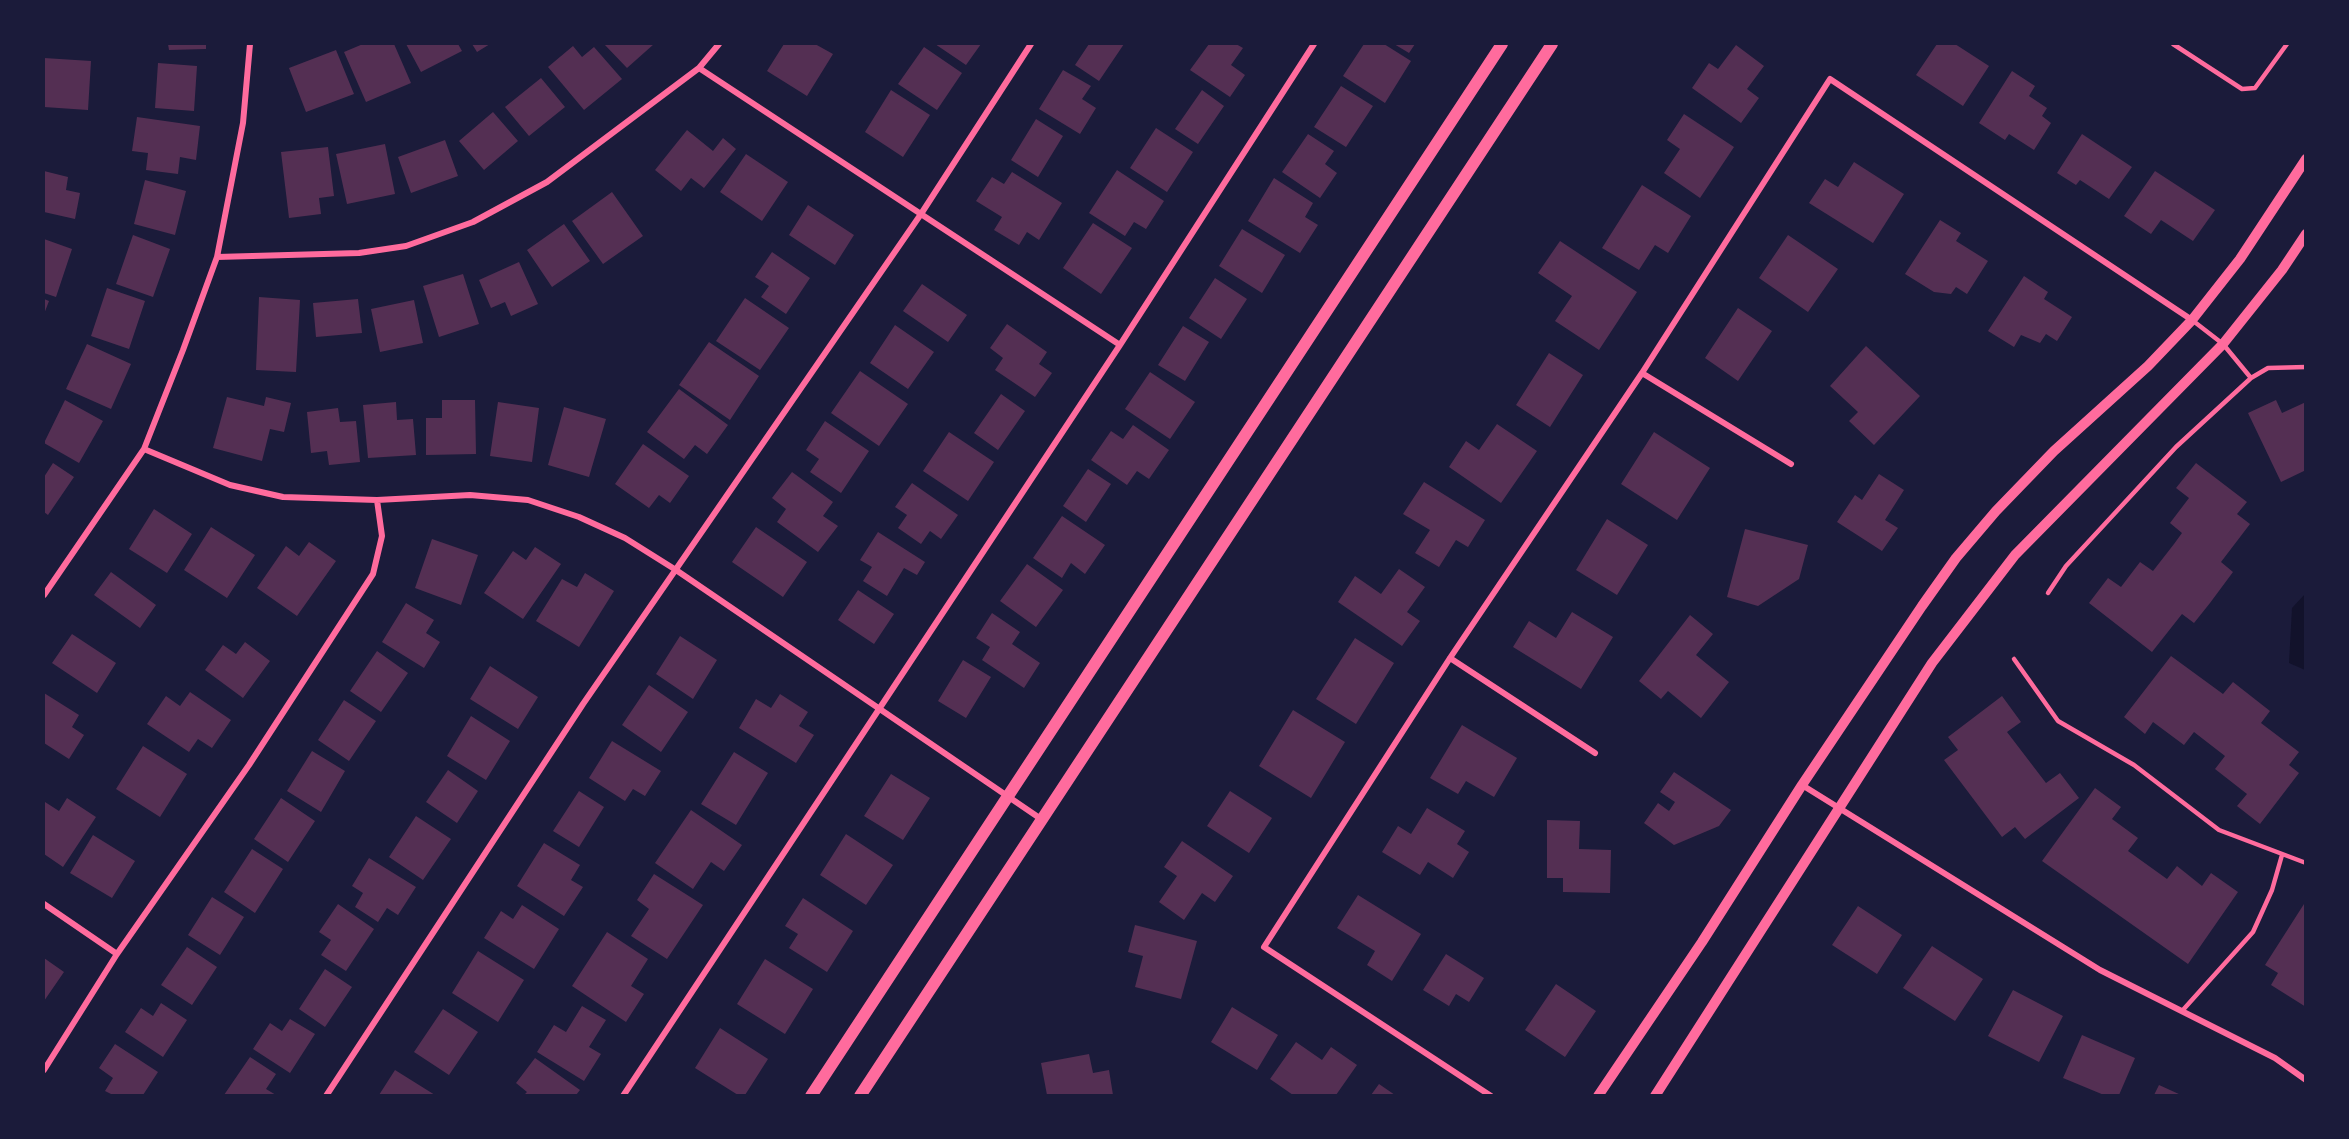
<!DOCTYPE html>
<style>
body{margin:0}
#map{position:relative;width:2349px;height:1139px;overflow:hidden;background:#1b1b3a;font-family:"PT Sans Narrow",sans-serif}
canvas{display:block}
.frame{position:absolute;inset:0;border:45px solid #1b1b3a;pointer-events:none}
</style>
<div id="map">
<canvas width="2349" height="1139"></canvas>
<div class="frame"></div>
</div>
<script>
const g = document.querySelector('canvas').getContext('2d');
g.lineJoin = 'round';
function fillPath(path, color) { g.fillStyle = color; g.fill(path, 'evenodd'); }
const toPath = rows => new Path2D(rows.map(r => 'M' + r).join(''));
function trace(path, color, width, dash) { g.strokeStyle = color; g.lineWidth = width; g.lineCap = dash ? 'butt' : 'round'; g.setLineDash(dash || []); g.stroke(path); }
fillPath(toPath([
 [2305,594,2305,670,2289,663,2292,608]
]), '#12122b');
fillPath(toPath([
 [168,44,206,44,206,49,169,50],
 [363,44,394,44,411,83,366,102,344,52],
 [406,44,458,44,462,51,421,72],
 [472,44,490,44,477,52],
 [604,44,654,44,627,68],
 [784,44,815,44,833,54,807,96,767,71],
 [935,44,981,44,966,65],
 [1089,44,1124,44,1099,81,1075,65],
 [1209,44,1236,44,1243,48,1231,65,1245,75,1230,97,1190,70],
 [1364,44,1384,44,1411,61,1385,103,1343,76],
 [1394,44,1415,44,1409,53],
 [1937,44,1955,44,1989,66,1963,106,1916,75],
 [1736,45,1764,66,1747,89,1759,98,1741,123,1692,88,1709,63,1718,69],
 [573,46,582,57,594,47,622,79,584,110,548,67],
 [924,47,962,73,937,110,898,84],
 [336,50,354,94,306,112,289,68],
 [44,58,91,61,88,110,44,107],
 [158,63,197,66,194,111,155,108],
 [1063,70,1091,86,1082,99,1096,108,1080,134,1039,109],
 [2012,71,2035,86,2029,96,2047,108,2042,116,2051,123,2034,150,2009,134,2005,140,1979,123],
 [541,78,565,107,529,136,505,107],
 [1341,86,1373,106,1346,147,1314,127],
 [891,90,930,115,903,157,865,132],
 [1202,90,1224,106,1198,144,1175,129],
 [493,112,518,141,484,170,459,141],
 [1684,114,1734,147,1700,198,1664,173,1680,149,1667,140],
 [137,117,200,126,196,160,180,157,178,174,146,170,148,153,132,151],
 [1036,119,1063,136,1038,177,1011,160],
 [1156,128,1193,152,1167,192,1130,168],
 [687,130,713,151,723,138,736,149,704,188,691,178,681,191,655,170],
 [1308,134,1334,151,1325,164,1337,173,1320,198,1282,172],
 [2082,134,2132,167,2109,199,2080,180,2076,185,2057,173],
 [445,140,458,176,411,193,398,157],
 [385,144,395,194,347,204,336,154],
 [328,147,334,196,319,198,321,214,289,218,281,152],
 [746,154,788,182,762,221,720,192],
 [1854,162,1904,194,1873,243,1809,203,1825,179,1838,187],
 [1117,170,1164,201,1146,229,1134,222,1125,236,1089,213],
 [44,171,68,177,66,190,80,193,75,219,44,212],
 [2155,171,2215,210,2193,241,2161,220,2151,234,2124,216],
 [1012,172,1062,203,1039,240,1027,232,1019,245,994,230,1002,217,976,201,992,177,1004,184],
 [1274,178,1313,203,1305,217,1318,225,1300,253,1248,221],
 [145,180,186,191,175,235,134,224],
 [1642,185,1691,216,1668,253,1655,245,1639,270,1602,248],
 [612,192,643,236,603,264,572,221],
 [808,205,854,235,835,265,789,235],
 [1940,220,1961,233,1956,241,1988,261,1967,294,1956,287,1951,294,1934,292,1905,274],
 [1093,223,1132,248,1101,294,1063,268],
 [564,224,590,261,552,287,527,250],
 [1242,229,1285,255,1262,293,1219,266],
 [133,235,170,249,153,297,116,284],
 [1788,235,1838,269,1808,312,1759,278],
 [44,239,72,249,56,297,44,293],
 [1560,241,1637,292,1599,350,1555,321,1572,296,1538,273],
 [772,252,810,278,786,314,761,297,769,286,755,277],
 [519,262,538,304,511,316,505,302,491,308,479,280],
 [463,274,479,324,439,337,423,286],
 [2024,276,2048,292,2044,299,2072,317,2057,341,2046,334,2040,343,2021,335,2014,347,1988,331],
 [1215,278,1247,299,1221,339,1189,318],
 [922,284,967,315,948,342,903,311],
 [107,288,145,301,129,349,91,336],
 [259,297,300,300,296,372,256,370],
 [745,298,789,328,760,370,716,341],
 [44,299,49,301,44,314],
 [358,299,362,333,316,337,313,303],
 [414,300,423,343,380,352,371,309],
 [1738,308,1772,331,1738,381,1705,358],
 [1007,324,1047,352,1039,364,1052,373,1035,397,995,370,1003,358,990,348],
 [895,325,934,352,908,389,870,363],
 [1183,326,1209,342,1185,381,1158,365],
 [709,342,759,376,730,420,679,385],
 [87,344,131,364,111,409,66,389],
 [1866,346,1920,396,1874,445,1849,421,1858,412,1830,386],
 [1549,353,1583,375,1550,427,1516,405],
 [860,371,908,404,879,446,831,413],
 [1150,372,1195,402,1170,439,1125,409],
 [679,389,728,425,707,454,695,445,684,459,647,432],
 [1001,394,1025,411,998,450,974,433],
 [227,397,264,406,266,397,291,403,284,432,270,429,262,461,213,448],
 [65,400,103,421,79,463,44,443],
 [442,400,475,400,476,454,426,455,426,418,442,418],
 [2276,400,2282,413,2306,402,2306,470,2281,482,2248,413],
 [396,402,397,420,413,419,416,455,368,458,363,405],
 [498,402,539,408,532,462,490,456],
 [564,407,606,419,589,477,548,465],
 [338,408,340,422,356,421,360,462,329,465,327,451,311,453,307,412],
 [825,421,869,451,841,493,810,472,819,459,806,450],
 [1497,424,1537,451,1501,503,1449,467,1466,441,1479,450],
 [1133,425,1169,450,1149,479,1137,471,1127,485,1091,460,1111,431,1123,439],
 [949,432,994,462,968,501,923,471],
 [1654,432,1710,468,1677,520,1621,484],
 [643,444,689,476,670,503,659,495,649,508,615,484],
 [53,463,74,477,48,515,44,512,44,477],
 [2196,463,2247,502,2237,514,2250,524,2221,562,2233,572,2210,603,2194,623,2182,614,2152,652,2089,603,2108,578,2121,587,2140,562,2153,571,2174,544,2182,533,2170,523,2189,498,2176,488],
 [1088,469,1111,484,1086,522,1063,506],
 [792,472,833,502,823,516,838,526,818,552,777,522,786,509,772,498],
 [1879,474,1904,490,1885,520,1898,528,1882,551,1837,522,1855,495,1862,500],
 [1424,482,1485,520,1468,547,1456,540,1439,567,1415,553,1430,530,1403,514],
 [912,483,958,515,941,539,930,531,921,544,898,528,907,515,895,507],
 [154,509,192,534,167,573,129,549],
 [1062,516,1105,545,1085,574,1071,563,1062,578,1033,558],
 [1607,519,1648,545,1617,595,1576,570],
 [211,527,255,555,227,598,184,570],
 [756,527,807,562,783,597,732,562],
 [1745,529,1808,545,1799,579,1758,606,1727,597],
 [878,532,925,562,917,575,904,568,887,596,863,581,872,567,860,560],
 [432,539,478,555,461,605,415,588],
 [309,542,336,561,297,616,257,588,286,546,299,556],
 [535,547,561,564,523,619,484,593,513,551,526,560],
 [1027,564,1063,590,1036,627,1000,601],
 [1399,569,1425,587,1407,612,1420,621,1402,646,1338,602,1355,576,1381,594],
 [111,572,156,605,140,628,94,595],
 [585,573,614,591,579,647,536,621,562,579,577,587],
 [858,590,894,614,874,644,838,620],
 [406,603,434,620,426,633,440,642,424,668,382,642],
 [1572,612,1613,637,1581,689,1513,647,1529,621,1556,638],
 [992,613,1020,632,1012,644,1040,663,1024,688,982,660,990,647,976,638],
 [1690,615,1713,634,1696,655,1729,682,1701,718,1668,691,1661,699,1639,681],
 [72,634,116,663,97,693,52,663],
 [680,636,717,660,693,699,656,674],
 [1355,638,1394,663,1356,724,1316,699],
 [245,642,270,661,243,698,205,670,223,645,236,654],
 [377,651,408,673,381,712,350,691],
 [2171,656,2223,694,2233,682,2270,711,2261,723,2299,752,2289,765,2299,773,2260,824,2237,806,2247,794,2215,769,2225,756,2194,732,2184,745,2153,722,2145,734,2124,717],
 [963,660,991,677,966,718,938,701],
 [490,666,538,697,518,729,470,699],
 [649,685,688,712,661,752,622,725],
 [190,692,231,720,212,748,198,739,189,752,147,724,166,696,180,706],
 [44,693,79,715,72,727,84,735,69,759,44,743],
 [780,694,808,712,799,726,814,735,796,763,739,728,756,699,771,708],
 [2002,696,2021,722,2007,732,2046,783,2060,773,2079,798,2025,839,2015,827,2002,837,1944,760,1958,750,1948,737],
 [344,700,376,721,349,761,318,740],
 [1293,710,1345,742,1311,798,1259,766],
 [471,716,510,741,486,780,447,756],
 [1462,725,1517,758,1494,797,1466,781,1458,794,1430,778],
 [612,741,661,771,645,796,633,789,625,801,589,778],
 [143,746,187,774,160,817,116,789],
 [312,751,345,771,321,812,287,791],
 [734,752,768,773,736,825,701,804],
 [448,770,478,791,457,823,426,802],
 [1674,772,1731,810,1719,826,1674,845,1644,823,1658,803,1669,811,1675,802,1660,792],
 [891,774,930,798,903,840,864,816],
 [2095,788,2121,807,2112,819,2138,838,2128,851,2167,879,2177,866,2202,886,2211,873,2238,892,2188,964,2042,861],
 [579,791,604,807,579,847,553,831],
 [1230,791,1272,818,1249,853,1207,826],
 [67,798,96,817,63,867,44,854,44,805,45,802,59,811],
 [281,798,315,821,288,862,254,839],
 [1427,808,1465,831,1457,844,1469,852,1453,878,1428,862,1420,875,1382,852,1398,826,1411,834],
 [691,810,742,845,724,871,711,862,693,889,655,863],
 [416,816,451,839,423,880,389,857],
 [1547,820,1580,821,1579,849,1611,850,1610,893,1563,892,1563,878,1547,878],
 [846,834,893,865,866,905,820,875],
 [93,835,135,861,112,898,70,873],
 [1182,841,1233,876,1215,902,1202,893,1184,920,1159,902,1177,876,1164,867],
 [544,843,580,865,571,880,583,887,564,916,517,886],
 [252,849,283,869,255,913,224,892],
 [369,858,416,887,398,915,387,908,378,922,355,907,363,893,352,886],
 [654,874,703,905,667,959,631,936,649,909,637,900],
 [1358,895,1421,934,1392,981,1367,965,1375,951,1337,928],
 [212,897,244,917,220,955,188,935],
 [803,898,853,931,827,972,789,948,798,934,785,926],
 [338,904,374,929,346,971,321,955,331,940,319,932],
 [2304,904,2306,905,2306,1007,2271,985,2278,973,2265,965],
 [522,905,559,929,534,969,484,938,501,911,513,919],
 [1858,906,1902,935,1877,974,1832,945],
 [1135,925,1197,941,1181,999,1135,987,1143,956,1128,952],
 [607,932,648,959,631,986,644,994,626,1022,572,986],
 [1932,946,1983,979,1955,1021,1903,988],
 [187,947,217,967,192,1005,161,985],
 [478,951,524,980,498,1022,452,993],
 [1446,954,1484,978,1469,1002,1456,994,1449,1006,1423,990],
 [44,958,64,972,44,1001],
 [765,959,813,989,785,1034,737,1004],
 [325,969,352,987,325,1027,299,1009],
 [1556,984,1596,1011,1565,1057,1525,1030],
 [2013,990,2063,1016,2039,1062,1988,1036],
 [161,1003,187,1020,163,1057,125,1032,141,1008,153,1016],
 [582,1006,606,1020,589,1047,601,1054,584,1081,537,1052,554,1025,566,1032],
 [1232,1007,1278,1035,1257,1070,1211,1042],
 [443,1009,478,1032,449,1075,414,1052],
 [290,1019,315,1034,290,1073,253,1049,270,1023,282,1031],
 [720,1028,768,1059,745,1095,738,1095,695,1068],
 [2082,1035,2135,1058,2119,1095,2104,1095,2063,1078],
 [1296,1042,1322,1060,1331,1047,1357,1065,1336,1095,1293,1095,1270,1079],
 [115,1044,158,1072,143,1095,113,1095,105,1091,113,1078,99,1068],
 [1089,1054,1093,1073,1109,1070,1113,1095,1047,1095,1041,1063],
 [250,1057,276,1074,266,1089,276,1095,224,1095],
 [535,1058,580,1090,576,1095,524,1095,527,1092,516,1083],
 [395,1070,435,1095,379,1095],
 [1379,1084,1395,1095,1371,1095],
 [2159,1085,2181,1095,2154,1095]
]), '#542f53');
trace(toPath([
 [2173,44,2242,89,2255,88,2287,44],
 [2251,378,2268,368,2306,367],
 [2048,593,2066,566,2176,447,2251,378,2223,344,2192,320],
 [2014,659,2058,721,2134,765,2219,830,2306,863],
 [2182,1011,2253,932,2272,890,2282,855]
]), '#ff6b9d', 4.5);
trace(toPath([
 [699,68,1120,345],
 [217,257,359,253,406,246,473,222,547,182,699,68,719,44],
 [1642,373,1791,464],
 [144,449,230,485,283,497,377,500,470,495,528,500,579,517,625,538,676,570,1041,819],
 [44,595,144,449,183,350,217,257,243,123,250,44],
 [1450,658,1595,753],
 [1802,785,2100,970,2275,1058,2306,1080],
 [44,904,117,954],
 [44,1070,117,954,249,765,373,574,382,536,377,500],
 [326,1096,583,704,921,214,1031,44],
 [623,1096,1120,345,1314,44],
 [1491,1096,1264,947,1450,658,1642,373,1830,79,2192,320]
]), '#ff6b9d', 6);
trace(toPath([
 [1598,1096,1702,942,1802,785,1922,606,1956,558,1996,511,2054,451,2148,366,2192,320,2240,259,2306,159],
 [1655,1096,1932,663,2015,555,2223,344,2282,270,2306,234]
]), '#ff6b9d', 10);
trace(toPath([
 [811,1096,1502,44],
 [860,1096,1552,44]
]), '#ff6b9d', 12);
</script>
